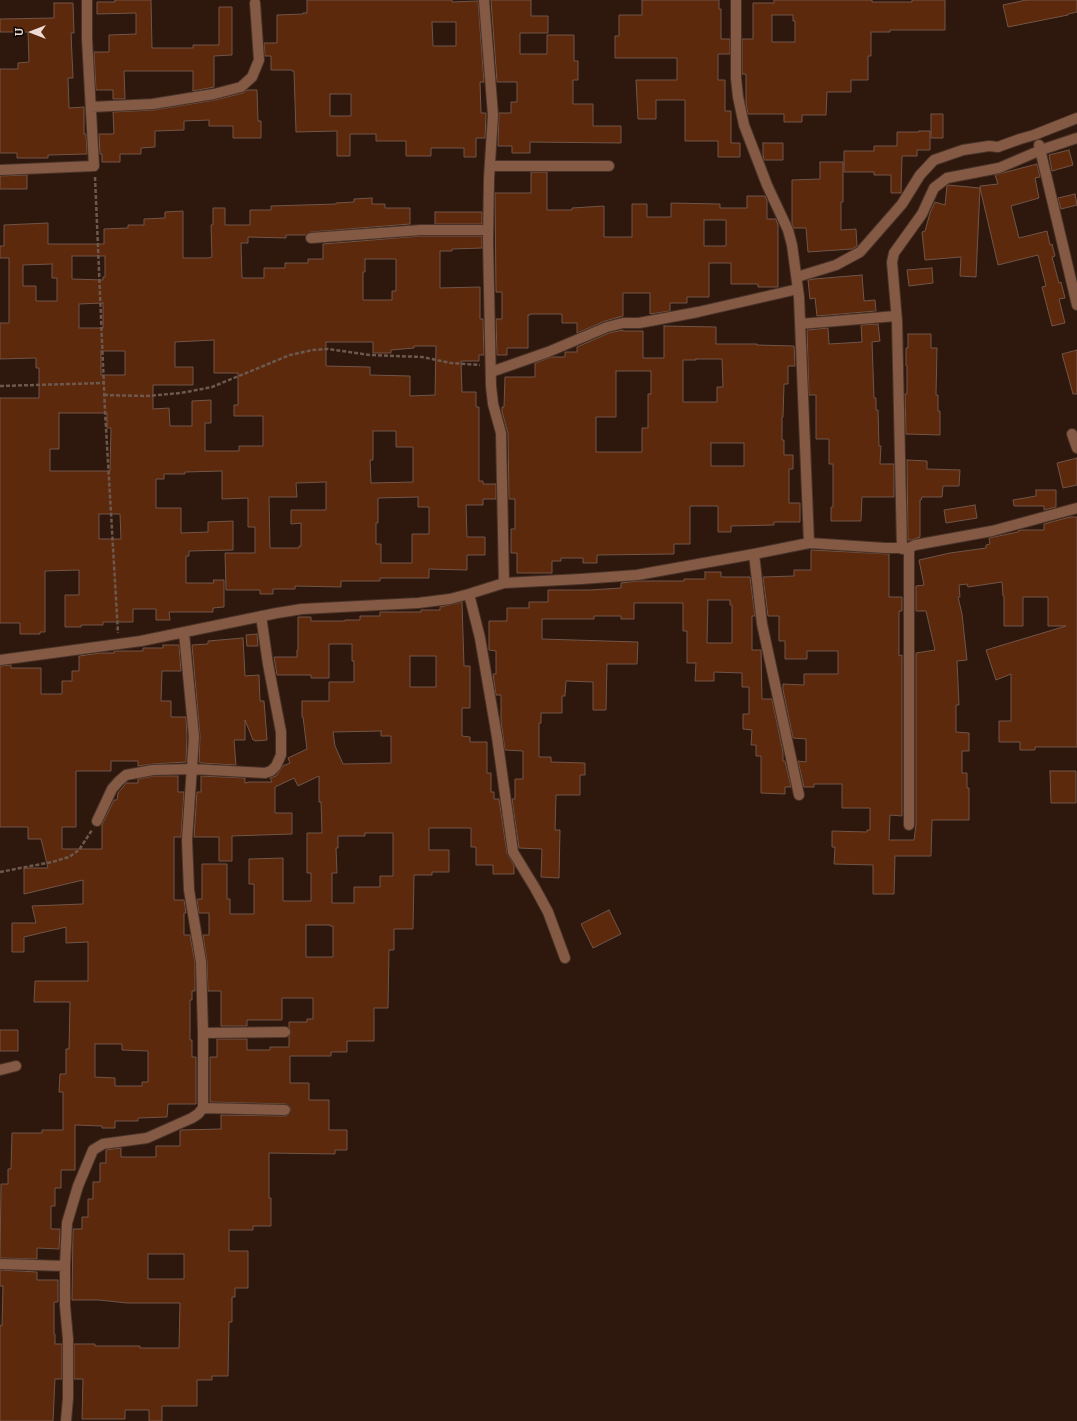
<!DOCTYPE html>
<style>
body{margin:0}
#map{position:relative;width:1077px;height:1421px;overflow:hidden;background:#2e170c;font-family:Bitter,serif}
canvas{display:block}
.north{position:absolute;left:12px;top:12px;width:40px;height:40px;-webkit-text-stroke:3px #0f0603;paint-order:stroke;rotate:270deg;font-size:11px;font-weight:700;line-height:16px;text-align:center;color:#ecdcd4}
.north::after{content:'';display:block;margin:auto;width:14px;height:18px;background:#ecdcd4;clip-path:polygon(50% 0,100% 100%,50% 72%,0 100%)}
</style>
<div id="map">
<canvas width="1077" height="1421"></canvas>
<div class="north">U</div>
</div>
<script>
const g = document.querySelector('canvas').getContext('2d');
g.lineJoin = 'round';
function fillPath(path, color) { g.fillStyle = color; g.fill(path, 'evenodd'); }
const toPath = rows => new Path2D(rows.map(r => 'M' + r).join(''));
function trace(path, color, width, dash) { g.strokeStyle = color; g.lineWidth = width; g.lineCap = dash ? 'butt' : 'round'; g.setLineDash(dash || []); g.stroke(path); }
const building = toPath([
 [115,0,151,0,152,48,193,48,193,45,219,45,219,7,232,7,232,55,214,56,214,87,193,91,193,71,124,71,125,99,113,99,113,90,96,90,94,52,109,52,109,35,136,34,136,13,97,14,97,2,115,2,115,0],
 [307,0,452,0,452,2,478,1,484,82,480,82,481,113,486,113,486,115,485,138,476,138,476,157,464,157,464,148,431,148,431,156,406,156,406,141,376,141,376,134,350,134,350,156,337,156,337,131,296,132,294,71,292,71,292,70,271,70,271,56,265,56,264,43,277,43,277,15,303,14,303,13,307,13,307,0],
 [432,22,456,22,456,46,433,46,432,22],
 [330,94,351,94,351,116,330,116,330,94],
 [491,0,531,0,531,16,548,16,548,33,520,33,520,54,547,54,547,35,574,35,574,61,578,61,578,80,573,80,573,104,593,104,593,126,621,126,621,143,530,142,530,153,512,153,512,146,498,146,499,113,511,113,511,102,517,102,517,82,497,82,491,0],
 [642,0,719,0,719,9,721,9,721,39,730,39,730,54,718,54,718,80,725,80,725,111,731,111,731,143,740,143,740,157,718,157,718,141,685,141,685,100,656,100,656,119,638,119,636,80,677,80,677,58,615,58,615,36,619,36,619,15,642,15,642,0],
 [774,0,872,0,872,2,912,2,912,0,945,0,945,30,890,30,890,32,871,32,871,56,868,56,868,80,851,80,851,92,827,92,826,115,802,115,802,122,784,122,784,114,748,114,746,104,746,74,742,74,742,39,753,39,753,3,774,3,774,0],
 [772,15,793,15,793,21,795,21,795,42,772,42,772,15],
 [1026,0,1077,0,1077,12,1068,14,1068,15,1008,27,1003,5,1026,0],
 [54,3,73,3,74,33,71,33,73,78,68,78,69,108,84,107,84,134,86,134,87,154,48,155,48,158,17,158,17,153,0,153,0,69,18,69,18,63,29,62,28,32,0,32,0,19,54,18,54,3],
 [247,90,257,90,258,121,261,121,261,138,233,138,233,126,209,126,209,120,184,121,184,130,155,131,155,147,141,148,141,154,120,154,120,162,102,162,102,154,100,154,99,134,114,134,113,112,154,110,215,100,243,93,247,90],
 [931,114,943,114,943,138,931,138,931,114],
 [919,131,930,131,930,150,917,150,917,156,902,156,901,193,891,193,891,175,874,175,874,172,844,172,844,151,874,151,874,146,897,146,897,132,919,132,919,131],
 [763,143,783,143,783,160,764,160,763,155,763,143],
 [1069,150,1073,165,1052,171,1049,155,1069,150],
 [820,162,843,162,843,202,841,202,841,230,856,229,857,246,852,249,808,252,806,228,794,228,792,224,792,180,820,179,820,162],
 [1037,164,1040,177,1035,178,1039,198,1011,206,1019,238,1047,231,1050,245,1052,244,1055,256,1052,257,1059,283,1061,282,1065,298,1059,299,1065,323,1052,326,1042,287,1046,286,1038,255,998,265,980,188,976,277,960,276,961,257,925,260,922,232,925,231,930,213,935,202,945,205,947,186,948,185,980,188,980,186,998,184,995,175,1037,164],
 [531,172,547,172,547,210,572,210,572,208,604,206,604,237,632,237,632,204,647,204,647,217,671,217,671,203,720,204,720,208,747,208,747,196,765,196,767,201,767,219,776,219,778,225,778,287,758,287,758,284,731,284,731,263,709,263,709,297,687,297,687,303,670,303,670,311,650,314,650,293,623,293,623,316,605,321,577,333,577,323,562,323,562,314,530,314,530,315,528,315,528,348,507,348,507,355,497,355,496,319,502,319,502,292,496,292,495,193,531,193,531,172],
 [704,220,726,220,726,246,704,246,704,220],
 [27,175,27,189,0,189,0,176,27,175],
 [1075,194,1077,205,1061,209,1058,198,1075,194],
 [372,198,372,204,385,204,385,208,410,208,410,224,311,232,306,235,286,235,286,238,248,237,248,243,241,243,242,278,264,278,264,268,285,268,285,263,308,263,308,259,323,259,323,244,421,236,482,236,482,248,452,249,452,251,440,251,440,288,480,287,480,319,483,319,484,355,479,355,479,361,461,361,462,392,476,392,476,407,479,407,479,481,483,481,483,484,496,484,496,499,483,499,483,505,466,505,467,537,485,537,485,555,467,555,467,570,429,569,429,578,380,578,380,581,341,581,341,587,295,586,295,589,273,589,273,594,260,594,260,590,226,590,225,553,255,553,255,527,248,527,248,498,222,499,222,471,185,472,185,474,164,474,164,479,156,479,156,508,181,508,181,533,208,532,208,522,233,521,233,550,189,551,189,556,186,556,186,583,214,583,213,580,224,580,224,607,213,608,213,612,169,612,170,620,156,620,156,609,133,609,133,622,103,622,103,625,81,625,81,627,65,627,65,595,79,595,79,570,45,571,45,632,40,632,40,634,20,634,20,623,0,623,0,398,39,398,39,368,36,368,36,358,0,359,0,323,9,323,9,258,0,258,0,246,4,246,4,225,48,223,48,244,104,244,104,229,128,228,128,225,144,225,144,219,165,218,165,212,183,211,183,258,208,258,212,257,211,225,213,225,213,208,225,208,225,225,250,225,250,210,271,210,271,206,336,204,336,203,354,202,354,199,372,198],
 [72,256,105,256,105,277,103,277,103,280,72,279,72,256],
 [365,259,396,259,396,291,392,291,392,300,363,300,363,272,365,272,365,259],
 [52,264,52,278,57,278,57,301,36,301,36,286,23,286,23,265,52,264],
 [103,303,103,328,79,328,79,304,103,303],
 [214,340,214,373,238,373,238,405,234,405,234,416,263,416,263,446,239,446,239,451,205,451,205,423,211,423,211,400,192,401,192,426,170,426,169,408,153,409,153,385,193,385,193,367,175,367,175,342,214,340],
 [326,342,373,342,373,353,391,353,391,350,414,348,414,346,436,346,435,395,410,396,410,376,370,375,370,367,326,366,326,342],
 [101,351,125,351,125,375,101,375,101,351],
 [59,413,107,413,107,428,111,428,110,471,50,471,50,449,59,449,59,413],
 [373,431,396,431,396,447,413,447,413,482,371,483,370,460,373,460,373,431],
 [326,482,326,510,291,510,291,524,301,523,301,546,299,546,299,548,270,548,269,497,297,497,296,483,326,482],
 [418,497,418,507,429,507,429,534,412,534,412,563,381,563,381,544,376,544,376,523,378,523,378,498,418,497],
 [99,514,120,514,121,539,99,539,99,514],
 [435,212,482,212,482,224,435,224,435,212],
 [932,268,933,283,909,286,907,270,932,268],
 [862,275,864,301,875,300,876,311,817,316,815,298,810,299,808,280,814,279,862,275],
 [878,324,880,341,872,342,874,398,876,398,876,410,878,410,879,446,881,446,880,464,894,464,894,497,862,497,861,521,831,521,831,507,833,507,833,464,829,464,829,439,816,439,816,395,809,395,807,330,828,328,829,344,862,342,861,325,878,324],
 [664,326,716,327,716,344,757,344,757,345,794,346,795,366,788,366,788,384,784,384,783,417,782,417,782,440,784,440,784,455,793,455,793,469,789,469,789,503,800,503,800,522,774,522,774,525,731,526,731,532,718,532,718,506,690,506,690,544,674,544,674,554,597,555,597,563,583,563,583,558,561,558,561,561,552,561,552,573,517,573,517,553,511,553,511,529,515,529,515,499,509,499,508,433,502,412,502,407,504,407,505,377,535,377,535,363,552,357,565,357,565,352,577,352,577,347,609,333,623,330,623,331,643,331,643,358,664,358,664,326],
 [696,359,722,359,723,387,717,387,717,402,683,402,683,360,696,360,696,359],
 [616,371,651,371,651,394,648,394,648,428,642,428,642,452,596,452,596,417,616,417,616,371],
 [711,443,744,443,744,466,711,466,711,443],
 [908,334,931,334,931,348,937,348,936,395,938,395,938,411,940,411,940,435,906,434,905,394,907,394,907,366,906,366,906,348,908,348,908,334],
 [1077,350,1077,394,1073,394,1062,354,1077,350],
 [1077,458,1077,485,1063,488,1057,463,1077,458],
 [907,460,927,461,927,469,960,470,959,486,943,486,942,497,922,497,921,500,920,500,920,537,911,540,908,540,907,460],
 [1036,490,1056,490,1056,507,1044,510,1044,506,1014,506,1013,500,1036,496,1036,490],
 [975,505,977,518,946,523,944,510,975,505],
 [1070,517,1077,517,1077,747,1035,747,1035,750,1020,750,1020,742,999,742,999,721,1011,721,1011,674,996,680,986,650,1066,626,1048,626,1048,597,1023,597,1023,626,1004,626,1004,596,1003,596,1002,582,968,587,967,584,959,585,960,597,958,597,962,614,967,660,957,661,959,705,956,705,956,732,969,733,969,751,962,751,962,773,967,773,967,788,969,788,969,820,932,820,931,856,895,856,894,894,873,894,873,865,834,864,835,847,832,847,832,831,867,832,867,830,870,830,870,808,842,808,842,784,814,784,814,787,804,787,798,761,806,762,806,739,793,738,783,690,783,684,804,685,804,674,838,674,838,651,807,651,807,659,785,659,785,641,779,641,779,616,768,616,763,577,794,576,794,570,811,570,811,550,889,554,889,597,902,597,902,611,899,611,899,656,902,655,902,816,890,815,889,840,914,840,916,825,916,653,935,650,926,611,916,611,916,586,924,585,919,560,950,553,986,548,986,545,990,544,989,538,1018,532,1018,531,1022,530,1044,530,1044,524,1070,517],
 [705,572,721,572,721,577,750,577,755,616,752,616,752,650,761,650,762,699,772,699,783,752,783,761,785,761,791,787,785,787,785,794,761,793,761,756,756,756,756,745,751,745,752,730,743,729,743,714,749,714,749,687,742,687,742,673,714,672,714,681,695,681,696,663,687,663,687,631,683,631,683,603,634,603,634,619,621,619,621,616,594,616,594,619,542,619,542,639,638,642,637,664,607,664,606,710,593,710,593,682,566,681,565,696,562,696,562,713,541,713,541,723,539,723,539,757,551,757,551,762,585,763,585,775,580,775,580,795,556,795,555,830,560,830,559,878,541,877,542,849,519,848,512,799,515,799,515,779,523,779,523,751,505,750,501,722,501,695,496,695,493,674,496,674,496,651,489,650,489,621,507,621,507,608,529,608,529,602,548,602,548,590,590,590,621,588,621,583,638,581,684,581,684,579,705,579,705,572],
 [708,600,730,600,730,605,732,605,732,643,707,643,708,600],
 [462,602,464,666,470,666,470,708,462,708,462,736,470,737,470,742,487,742,487,773,491,773,491,792,494,792,494,799,499,799,507,853,514,866,514,874,493,874,493,865,476,865,476,847,471,847,471,828,429,828,429,850,449,850,449,872,432,872,432,875,414,875,413,929,394,929,394,950,389,950,388,1008,374,1008,374,1041,347,1041,347,1052,331,1052,331,1056,290,1056,290,1083,309,1083,309,1100,329,1100,329,1130,347,1130,347,1150,335,1150,335,1154,269,1153,269,1198,271,1198,271,1226,253,1226,253,1230,229,1230,229,1251,248,1251,248,1288,235,1288,235,1297,232,1297,232,1322,229,1322,228,1376,212,1376,212,1380,197,1380,197,1406,162,1406,162,1421,149,1421,149,1410,125,1410,125,1419,82,1419,83,1379,74,1379,74,1344,95,1344,95,1346,140,1346,140,1348,179,1348,180,1303,127,1303,99,1300,72,1300,73,1229,82,1229,82,1217,88,1217,88,1199,93,1199,93,1182,100,1182,100,1163,106,1163,106,1150,121,1148,121,1157,156,1157,156,1146,180,1146,180,1131,181,1130,221,1129,221,1115,285,1116,288,1115,291,1110,290,1107,286,1104,210,1102,210,1057,217,1057,217,1039,247,1039,247,1050,270,1050,270,1047,289,1047,289,1037,291,1032,289,1027,289,1022,307,1022,307,1019,313,1019,313,998,282,998,282,1020,247,1020,247,1026,221,1026,221,991,208,991,207,962,203,935,209,935,209,913,199,913,197,900,198,899,202,899,202,864,227,864,227,899,230,899,230,914,254,914,254,884,249,884,249,859,283,858,283,901,311,901,311,873,307,873,307,833,322,833,321,802,319,802,319,776,298,786,294,778,275,787,275,813,292,813,292,834,232,836,232,861,219,861,219,837,194,837,197,792,201,792,201,776,245,778,245,783,249,782,272,782,270,778,276,776,283,766,290,763,288,758,307,749,303,717,302,717,302,701,329,701,329,682,354,682,354,661,352,661,352,644,329,644,329,678,311,678,311,675,277,675,274,657,297,657,297,650,298,650,298,617,311,617,311,621,345,621,345,620,360,620,360,616,380,616,380,612,421,612,421,610,440,610,440,607,462,602],
 [410,656,436,656,436,687,410,687,410,656],
 [381,731,381,736,391,736,391,763,343,764,335,746,333,732,381,731],
 [365,833,393,833,393,876,380,876,380,887,354,887,354,903,332,903,332,873,337,873,336,848,338,848,338,836,365,836,365,833],
 [306,925,330,925,330,926,333,926,333,957,306,957,306,925],
 [148,1254,184,1254,184,1279,148,1279,148,1254],
 [257,634,258,646,247,646,246,635,257,634],
 [243,638,245,676,259,675,260,701,264,701,267,740,255,741,255,740,253,740,245,720,245,740,234,740,236,765,201,763,199,762,200,736,192,645,208,644,208,641,243,638],
 [163,645,179,645,181,671,162,671,161,701,171,701,171,717,186,717,187,737,186,762,153,764,138,766,138,761,111,761,111,771,76,771,76,827,62,827,62,849,102,849,102,825,114,800,117,800,118,793,124,786,126,783,138,783,138,779,154,776,178,776,178,792,184,792,181,837,174,837,174,900,184,900,186,913,184,913,184,935,190,935,195,963,195,991,192,991,192,1000,190,1000,190,1040,192,1040,192,1057,196,1057,196,1104,168,1104,167,1117,138,1118,138,1121,115,1121,115,1128,102,1128,102,1126,75,1125,75,1170,61,1170,61,1188,55,1188,55,1206,51,1206,51,1229,60,1229,59,1249,37,1248,37,1259,0,1258,1,1184,8,1184,8,1169,11,1169,12,1133,42,1133,42,1130,63,1130,63,1092,59,1092,60,1074,66,1074,66,1049,69,1049,70,1002,34,1002,35,981,88,981,88,942,66,943,66,927,24,937,24,952,12,952,12,923,36,923,32,906,83,904,83,880,24,894,24,868,48,868,41,839,28,839,28,827,0,827,0,666,11,665,11,668,41,668,41,694,62,694,62,681,72,681,72,671,79,671,79,656,100,653,114,653,114,651,143,651,143,648,163,648,163,645],
 [95,1044,122,1044,122,1050,148,1051,148,1082,142,1082,142,1086,115,1086,115,1078,95,1077,95,1044],
 [1050,771,1076,771,1076,803,1051,803,1050,771],
 [609,910,621,934,593,948,581,924,609,910],
 [0,1030,18,1030,18,1051,0,1051,0,1030],
 [0,1270,37,1272,37,1280,58,1280,58,1302,54,1302,54,1334,55,1334,55,1344,62,1344,62,1379,55,1379,53,1421,0,1421,0,1325,2,1326,3,1286,0,1286,0,1270]
]);
fillPath(building, '#5c290c');
trace(building, '#705548', 1);
const minor = toPath([
 [484,0,493,115,489,178,488,241,491,386,493,404,501,433,504,583,581,579,637,575,754,554,809,543],
 [736,0,736,78,738,97,744,125,767,185,788,230,792,245,799,297,809,543,885,548,909,548,915,545,992,531,1077,508],
 [91,107,153,104,214,94,241,87,252,77,259,60,255,3],
 [1039,145,1077,305],
 [490,166,609,166],
 [0,170,94,166,87,39,87,0],
 [311,238,421,230,488,230],
 [797,277,836,265,860,252,902,204,920,175,934,160,963,150,989,146,998,147,1006,144,1020,139,1034,135,1077,118],
 [800,324,896,316],
 [491,372,548,352,607,327,623,323,639,323,698,312,798,289],
 [1072,434,1077,448],
 [902,549,897,321,892,262,894,253,922,214,934,188,947,178,999,168,1041,150,1077,138],
 [754,554,762,624,799,795],
 [469,594,480,638,497,737,513,852,535,888,548,912,565,958],
 [0,660,141,641,277,613,302,609,418,603,450,599,469,594,504,583],
 [97,821,112,789,119,781,126,775,153,770,192,769,265,773,271,771,276,766,281,755,281,732,268,664,261,616],
 [909,825,909,548],
 [203,1033,285,1032],
 [0,1070,16,1066],
 [203,1108,285,1110],
 [0,1264,65,1266],
 [66,1421,68,1398,68,1339,65,1306,65,1266,67,1223,78,1186,93,1150,103,1144,147,1138,192,1118,198,1114,203,1108,203,1033,201,962,189,890,187,840,194,737,184,633]
]);
trace(minor, '#493328', 12);
trace(toPath([
 [95,177,105,411,118,633],
 [0,386,104,383],
 [104,395,146,396,181,393,212,387,290,355,313,350,328,349,370,355,422,357,451,363,480,365],
 [0,872,52,862,69,857,79,850,92,830]
]), '#6d584e', 2.5, [4, 2]);
trace(minor, '#855a45', 10);
</script>
